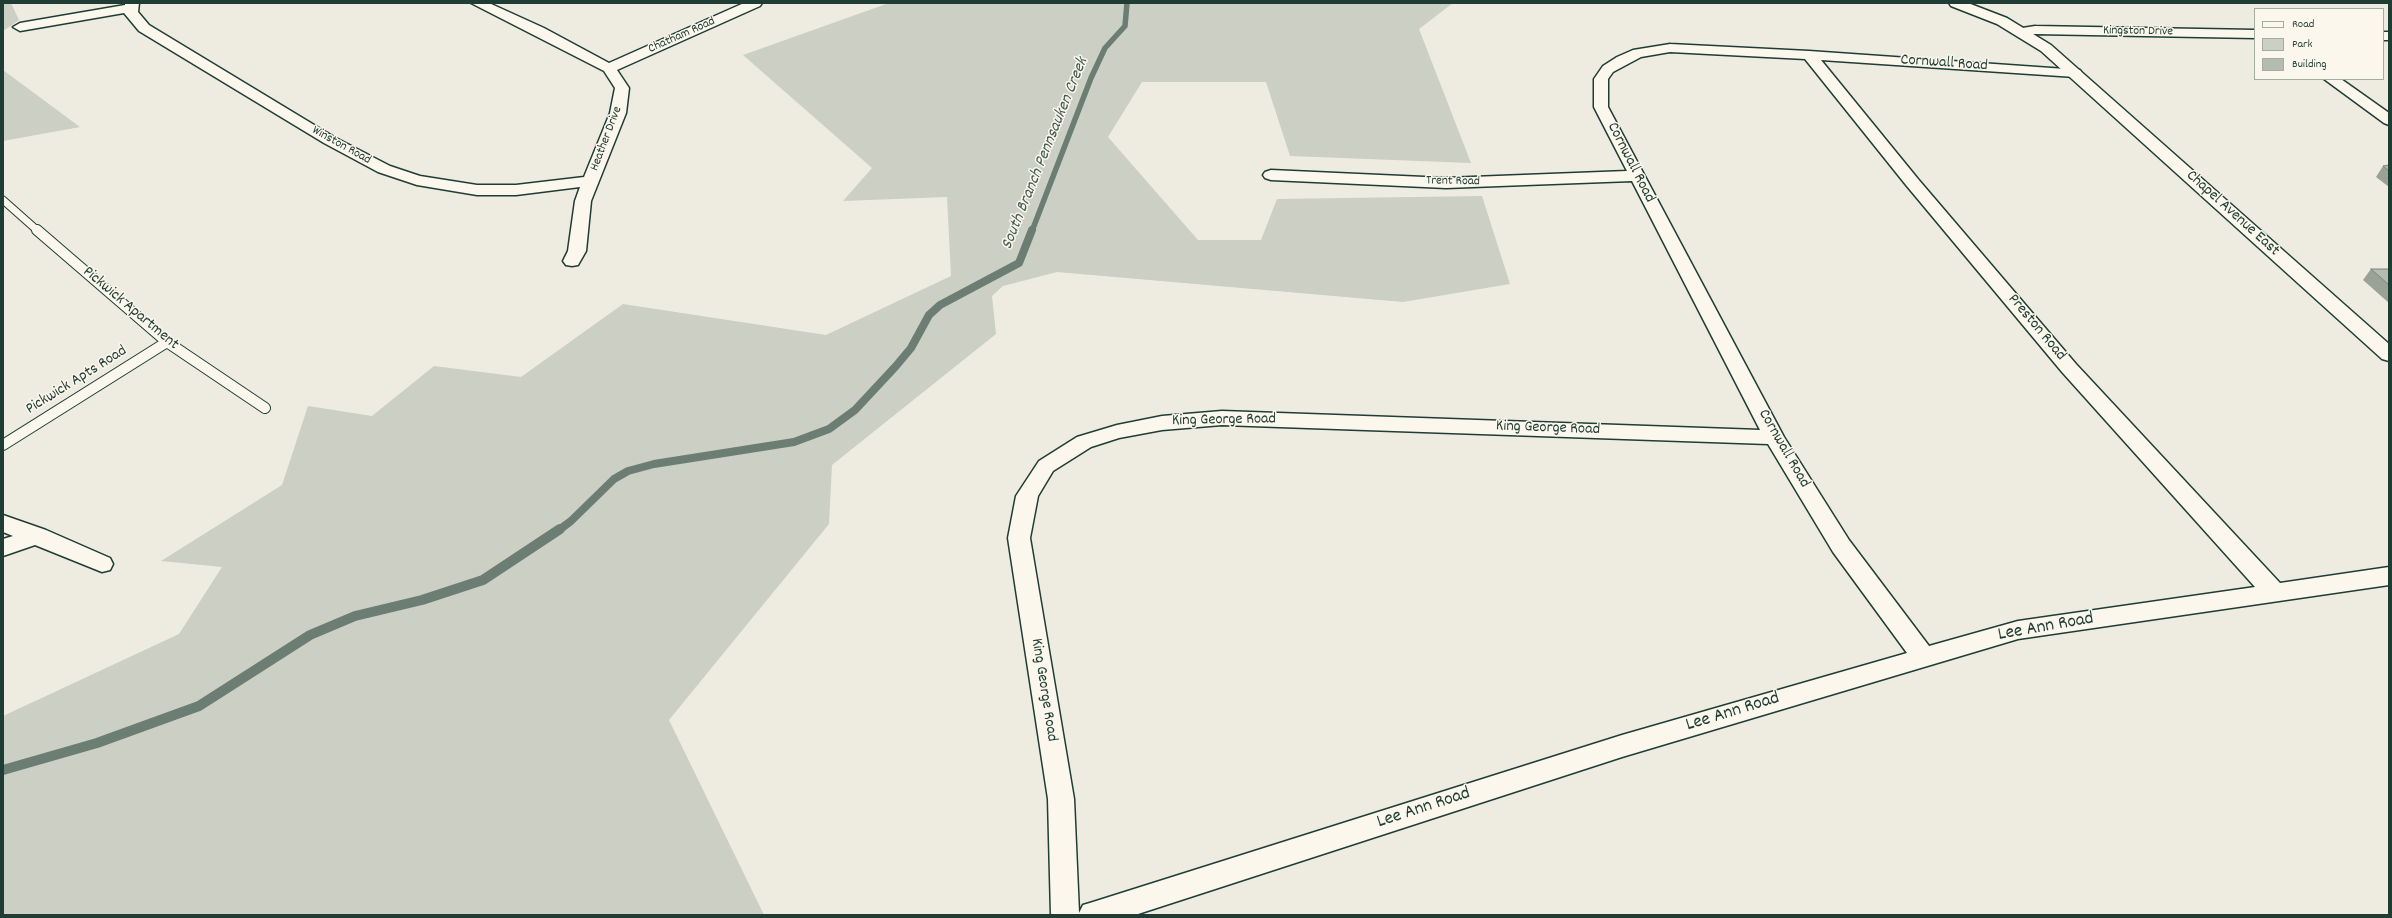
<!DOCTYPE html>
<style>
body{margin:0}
#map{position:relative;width:2392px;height:918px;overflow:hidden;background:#eeece1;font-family:Dekko,sans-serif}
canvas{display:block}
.frame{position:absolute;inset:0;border:4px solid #1f3d34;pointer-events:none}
.legend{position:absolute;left:2254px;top:8px;width:130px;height:72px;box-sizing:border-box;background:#fbf7ec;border:1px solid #a3ada2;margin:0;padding:5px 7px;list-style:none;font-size:12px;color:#1f3d34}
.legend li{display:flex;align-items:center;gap:8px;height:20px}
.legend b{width:20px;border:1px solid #a3ada2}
</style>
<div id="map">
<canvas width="2392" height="918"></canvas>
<div class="frame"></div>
<ul class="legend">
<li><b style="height:5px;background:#fbf7ec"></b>Road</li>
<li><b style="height:11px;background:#cbcfc4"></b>Park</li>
<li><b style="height:11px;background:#b4bbb0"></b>Building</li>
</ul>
</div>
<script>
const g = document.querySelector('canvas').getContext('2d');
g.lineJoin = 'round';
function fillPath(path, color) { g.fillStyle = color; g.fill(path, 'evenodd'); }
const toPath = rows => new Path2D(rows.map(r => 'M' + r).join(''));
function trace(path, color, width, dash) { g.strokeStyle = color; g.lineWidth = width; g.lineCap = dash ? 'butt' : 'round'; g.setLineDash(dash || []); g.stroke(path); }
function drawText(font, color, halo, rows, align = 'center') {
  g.font = font + ' Dekko,sans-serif'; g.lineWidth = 3; g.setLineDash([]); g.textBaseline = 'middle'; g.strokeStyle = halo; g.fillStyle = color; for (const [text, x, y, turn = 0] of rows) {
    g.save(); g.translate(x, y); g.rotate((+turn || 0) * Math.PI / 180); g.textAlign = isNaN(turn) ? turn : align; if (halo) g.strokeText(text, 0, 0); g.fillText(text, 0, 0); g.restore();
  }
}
fillPath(toPath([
 [3,3,11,3,19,20,3,31],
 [889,3,1453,3,1419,29,1471,163,1290,156,1266,82,1142,82,1108,137,1198,240,1261,240,1277,199,1482,196,1510,284,1403,302,1057,272,1003,286,992,296,996,334,832,465,829,524,669,720,764,915,3,915,3,716,179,634,222,567,161,561,282,485,308,406,372,416,434,366,521,377,623,304,826,335,951,276,947,197,843,201,872,168,743,55],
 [3,70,80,127,3,141]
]), '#cbcfc4');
trace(toPath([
 [1032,231,1091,78,1105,48,1125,26,1127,3]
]), '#6c7d74', 5.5);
trace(toPath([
 [559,530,571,521,614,479,628,471,654,464,794,442,829,429,855,410,896,366,911,348,929,315,940,305,1019,263,1032,230]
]), '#6c7d74', 8);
trace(toPath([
 [3,770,97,743,199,706,310,635,355,616,422,600,483,580,560,529]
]), '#6c7d74', 10);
const serviceFar1 = toPath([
 [3,200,38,231]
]);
const service = toPath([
 [37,230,167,342,265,408],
 [3,445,167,342]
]);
const minor = toPath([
 [125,3,139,3,138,12,149,25,334,137,390,166,420,176,477,185,516,185,584,177,610,113,615,88,604,71,471,3,489,3,544,28,609,63,744,3,762,3,760,6,617,70,629,88,626,113,591,201,586,251,578,265,572,266,566,265,563,261,568,251,575,201,580,187,516,195,477,195,417,185,378,172,324,143,139,31,124,13,20,31,13,27,20,23,125,5,125,3],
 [2035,26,2255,30,2255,38,2035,34,2021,36,2014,32,2016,29,2035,26],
 [2383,32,2389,32,2389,40,2383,40,2383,32],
 [1670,44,1809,51,2080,70,2082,73,2080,76,2075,77,1821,60,1918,179,2076,364,2280,583,2389,567,2389,585,2018,639,1622,757,1135,915,1051,915,1048,799,1008,538,1016,496,1039,461,1077,437,1117,425,1162,416,1222,411,1760,430,1632,181,1446,188,1271,180,1265,178,1263,175,1265,172,1271,170,1446,178,1627,171,1594,107,1594,79,1603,66,1617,57,1633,50,1670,44],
 [1670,52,1805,59,1906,185,2062,372,2255,587,2018,621,1929,646,1849,540,1784,437,1608,107,1608,79,1613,72,1641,57,1670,52],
 [1222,425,1768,444,1833,552,1907,653,1622,735,1093,902,1083,905,1079,913,1074,799,1030,538,1038,496,1053,471,1091,447,1119,438,1162,430,1222,425],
 [2324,79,2341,79,2389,113,2389,125,2384,123,2324,79],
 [3,515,46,530,110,558,113,564,110,570,102,572,35,545,3,556,3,539,13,536,3,532,3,515]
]);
const tertiary = toPath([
 [1949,3,1968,3,2007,18,2051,45,2389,344,2389,361,2382,359,2041,51,1997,24,1951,6,1949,3]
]);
trace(serviceFar1, '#1f3d34', 9);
trace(service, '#1f3d34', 12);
trace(minor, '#1f3d34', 3);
trace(tertiary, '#1f3d34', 3);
trace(serviceFar1, '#fbf7ec', 7);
trace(service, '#fbf7ec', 10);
fillPath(minor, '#fbf7ec');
fillPath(tertiary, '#fbf7ec');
fillPath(toPath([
 [2389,165,2389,187,2376,177,2383,166],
 [2371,269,2389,269,2389,303,2363,280]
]), '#9ba197');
const building = toPath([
 [2389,165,2389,171,2383,166,2389,165],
 [2371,269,2389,269,2389,285,2371,269]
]);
fillPath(building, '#b4bbb0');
trace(building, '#7e837b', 1);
drawText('13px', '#1f3d34', '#fbf7ec', [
 ["Kingston Drive",2138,32,1],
 ["Chatham Road",682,36,-24],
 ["Heather Drive",607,139,-69],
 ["Winston Road",341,146,29],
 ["Trent Road",1453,182,1]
]);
drawText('16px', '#1f3d34', '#fbf7ec', [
 ["Cornwall Road",1944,64,4],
 ["Cornwall Road",1630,163,63],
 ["Chapel Avenue East",2232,214,42],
 ["Pickwick Apartment",130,309,40],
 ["Preston Road",2036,328,50],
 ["Pickwick Apts Road",77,381,-32],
 ["King George Road",1224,421,-1],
 ["King George Road",1548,429,2],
 ["Cornwall Road",1783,449,60],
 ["King George Road",1043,690,81]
]);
drawText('italic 17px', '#455d54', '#fbf7ec', [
 ["South Branch Pennsauken Creek",1046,154,-68]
]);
drawText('19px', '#1f3d34', '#fbf7ec', [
 ["Lee Ann Road",2046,628,-10],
 ["Lee Ann Road",1733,713,-17],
 ["Lee Ann Road",1424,809,-18]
]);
</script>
